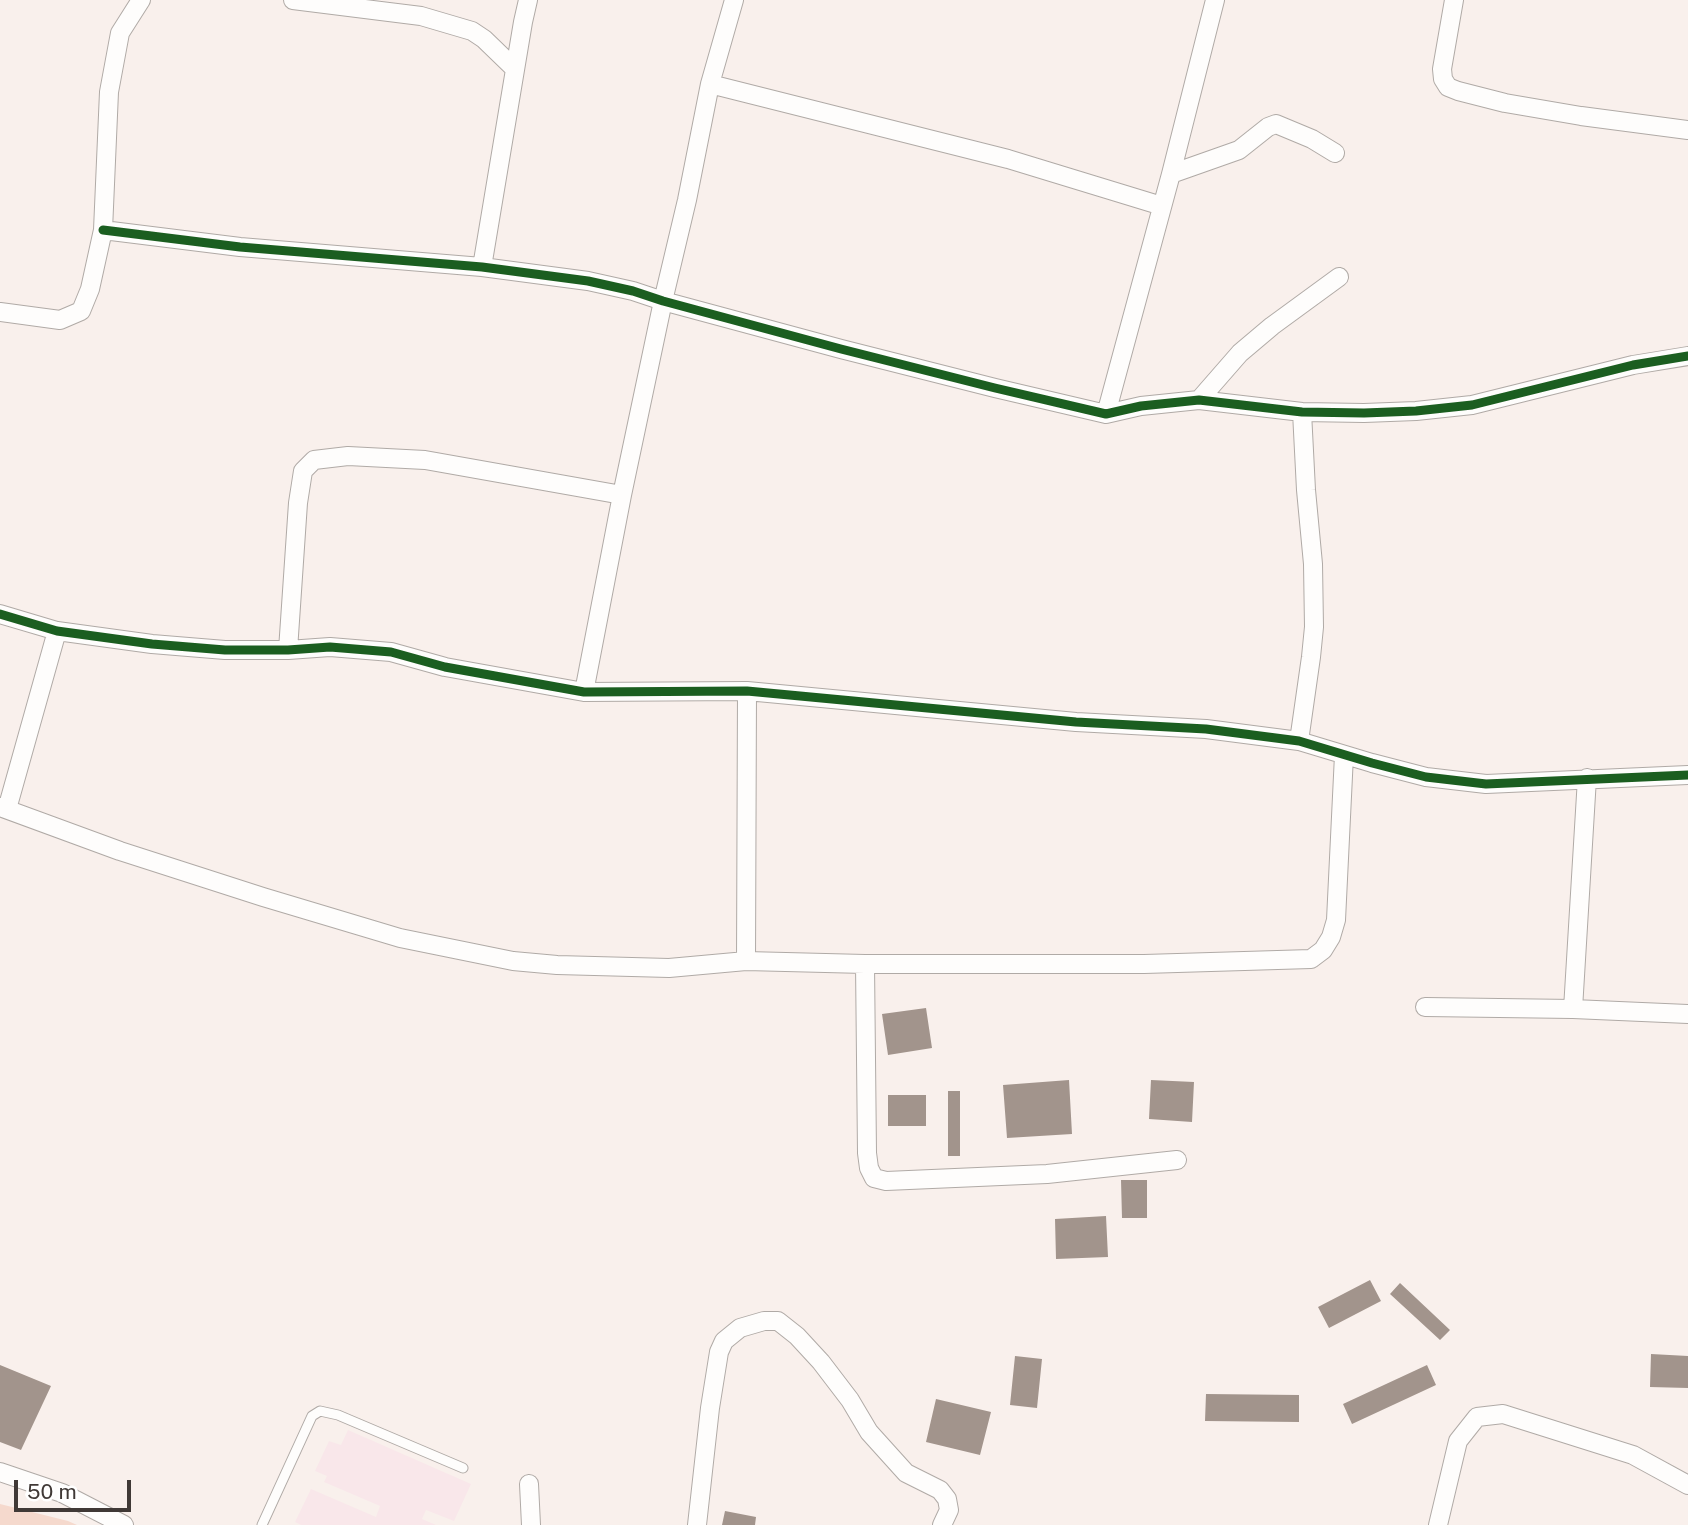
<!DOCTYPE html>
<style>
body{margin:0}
#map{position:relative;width:1688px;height:1525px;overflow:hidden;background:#f9f0ec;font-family:"Public Sans",sans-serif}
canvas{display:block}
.scale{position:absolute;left:14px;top:1480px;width:117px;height:32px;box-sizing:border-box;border:4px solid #403936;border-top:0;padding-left:9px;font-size:21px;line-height:24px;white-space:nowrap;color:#403936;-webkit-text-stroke:5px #fff;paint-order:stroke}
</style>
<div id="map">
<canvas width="1688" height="1525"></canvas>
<div class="scale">50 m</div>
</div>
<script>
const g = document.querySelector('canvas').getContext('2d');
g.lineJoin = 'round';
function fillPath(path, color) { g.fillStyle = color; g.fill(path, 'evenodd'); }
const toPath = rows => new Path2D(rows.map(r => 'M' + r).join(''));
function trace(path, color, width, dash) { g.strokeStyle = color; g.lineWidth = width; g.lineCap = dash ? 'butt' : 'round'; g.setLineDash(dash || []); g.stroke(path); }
fillPath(toPath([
 [348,1430,471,1484,454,1521,426,1510,422,1519,436,1525,301,1525,295,1522,311,1489,376,1517,380,1506,324,1482,327,1476,315,1471,329,1441,341,1445]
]), '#f9e7ea');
fillPath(toPath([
 [0,1504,68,1521,77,1525,0,1525]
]), '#f5d9cd');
fillPath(toPath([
 [926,1008,932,1048,888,1055,882,1014],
 [1069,1080,1072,1134,1007,1138,1003,1085],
 [1151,1080,1194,1082,1192,1122,1149,1119],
 [948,1091,960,1091,960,1156,948,1156],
 [888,1095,926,1095,926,1126,888,1126],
 [1121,1180,1147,1180,1147,1218,1122,1218],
 [1106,1216,1108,1257,1056,1259,1055,1219],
 [1370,1280,1381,1301,1329,1328,1318,1307],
 [1400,1283,1450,1330,1440,1340,1390,1294],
 [1651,1354,1688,1356,1688,1388,1650,1387],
 [1015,1356,1042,1359,1037,1408,1010,1405],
 [0,1365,51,1386,21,1450,0,1442],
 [1427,1365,1436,1385,1352,1424,1343,1404],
 [1206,1394,1299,1395,1299,1422,1205,1421],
 [936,1399,991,1412,980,1455,926,1442],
 [725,1511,756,1517,755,1525,722,1525]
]), '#a2948c');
const service = toPath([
 [262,1525,312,1416,320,1411,338,1415,463,1468]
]);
const minor = toPath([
 [293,0,421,16,472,31,484,39,515,69],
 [1454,0,1442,69,1443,79,1448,87,1458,91,1505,103,1581,116,1688,130],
 [710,84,1008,159,1162,206],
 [1171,174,1239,150,1268,127,1276,124,1312,139,1335,153],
 [103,230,240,247,482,267,588,281,633,291,663,301,841,349,995,388,1106,414,1141,406,1199,400,1302,412,1364,413,1416,411,1472,405,1633,365,1688,356],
 [482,267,523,22,528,0],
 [0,312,60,320,81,311,90,289,103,230,109,92,120,33,141,0],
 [1199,400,1240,353,1272,326,1339,277],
 [1106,414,1171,174,1215,0],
 [0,614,57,631,152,644,225,650,288,650,330,647,391,652,445,667,584,692,747,691,1076,722,1206,729,1299,741,1372,763,1426,777,1486,784,1688,775],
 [288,650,298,503,303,471,314,460,348,456,425,460,622,495],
 [584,692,622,495,663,301,687,200,710,84,734,0],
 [1299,741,1311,657,1314,627,1313,564,1306,490,1302,412],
 [0,807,120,851,263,897,400,938,513,961,557,965,669,968,746,961,865,964,1144,964,1311,959,1323,950,1331,937,1336,920,1344,755],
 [7,809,57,631],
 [746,961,747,691],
 [865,964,867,1153,869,1168,874,1178,886,1181,1047,1174,1177,1160],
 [1425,1007,1573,1009,1688,1014],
 [1573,1009,1587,778],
 [0,1472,62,1493,124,1525],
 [529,1484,531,1525],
 [697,1525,710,1408,719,1352,724,1341,740,1328,764,1321,778,1321,797,1336,821,1362,850,1400,869,1432,906,1473,940,1490,947,1499,949,1510,942,1525],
 [1438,1525,1458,1441,1477,1417,1503,1414,1633,1455,1688,1485]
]);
trace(service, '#b0aaa6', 11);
trace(minor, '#b0aaa6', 20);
trace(service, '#fefdfc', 9);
trace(minor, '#fefdfc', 18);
trace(toPath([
 [103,230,240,247,482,267,588,281,633,291,663,301,841,349,995,388,1106,414,1141,406,1199,400,1302,412,1364,413,1416,411,1472,405,1633,365,1688,356],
 [0,614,57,631,152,644,225,650,288,650,330,647,391,652,445,667,584,692,747,691,1076,722,1206,729,1299,741,1372,763,1426,777,1486,784,1688,775]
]), '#1b5e20', 9);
</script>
